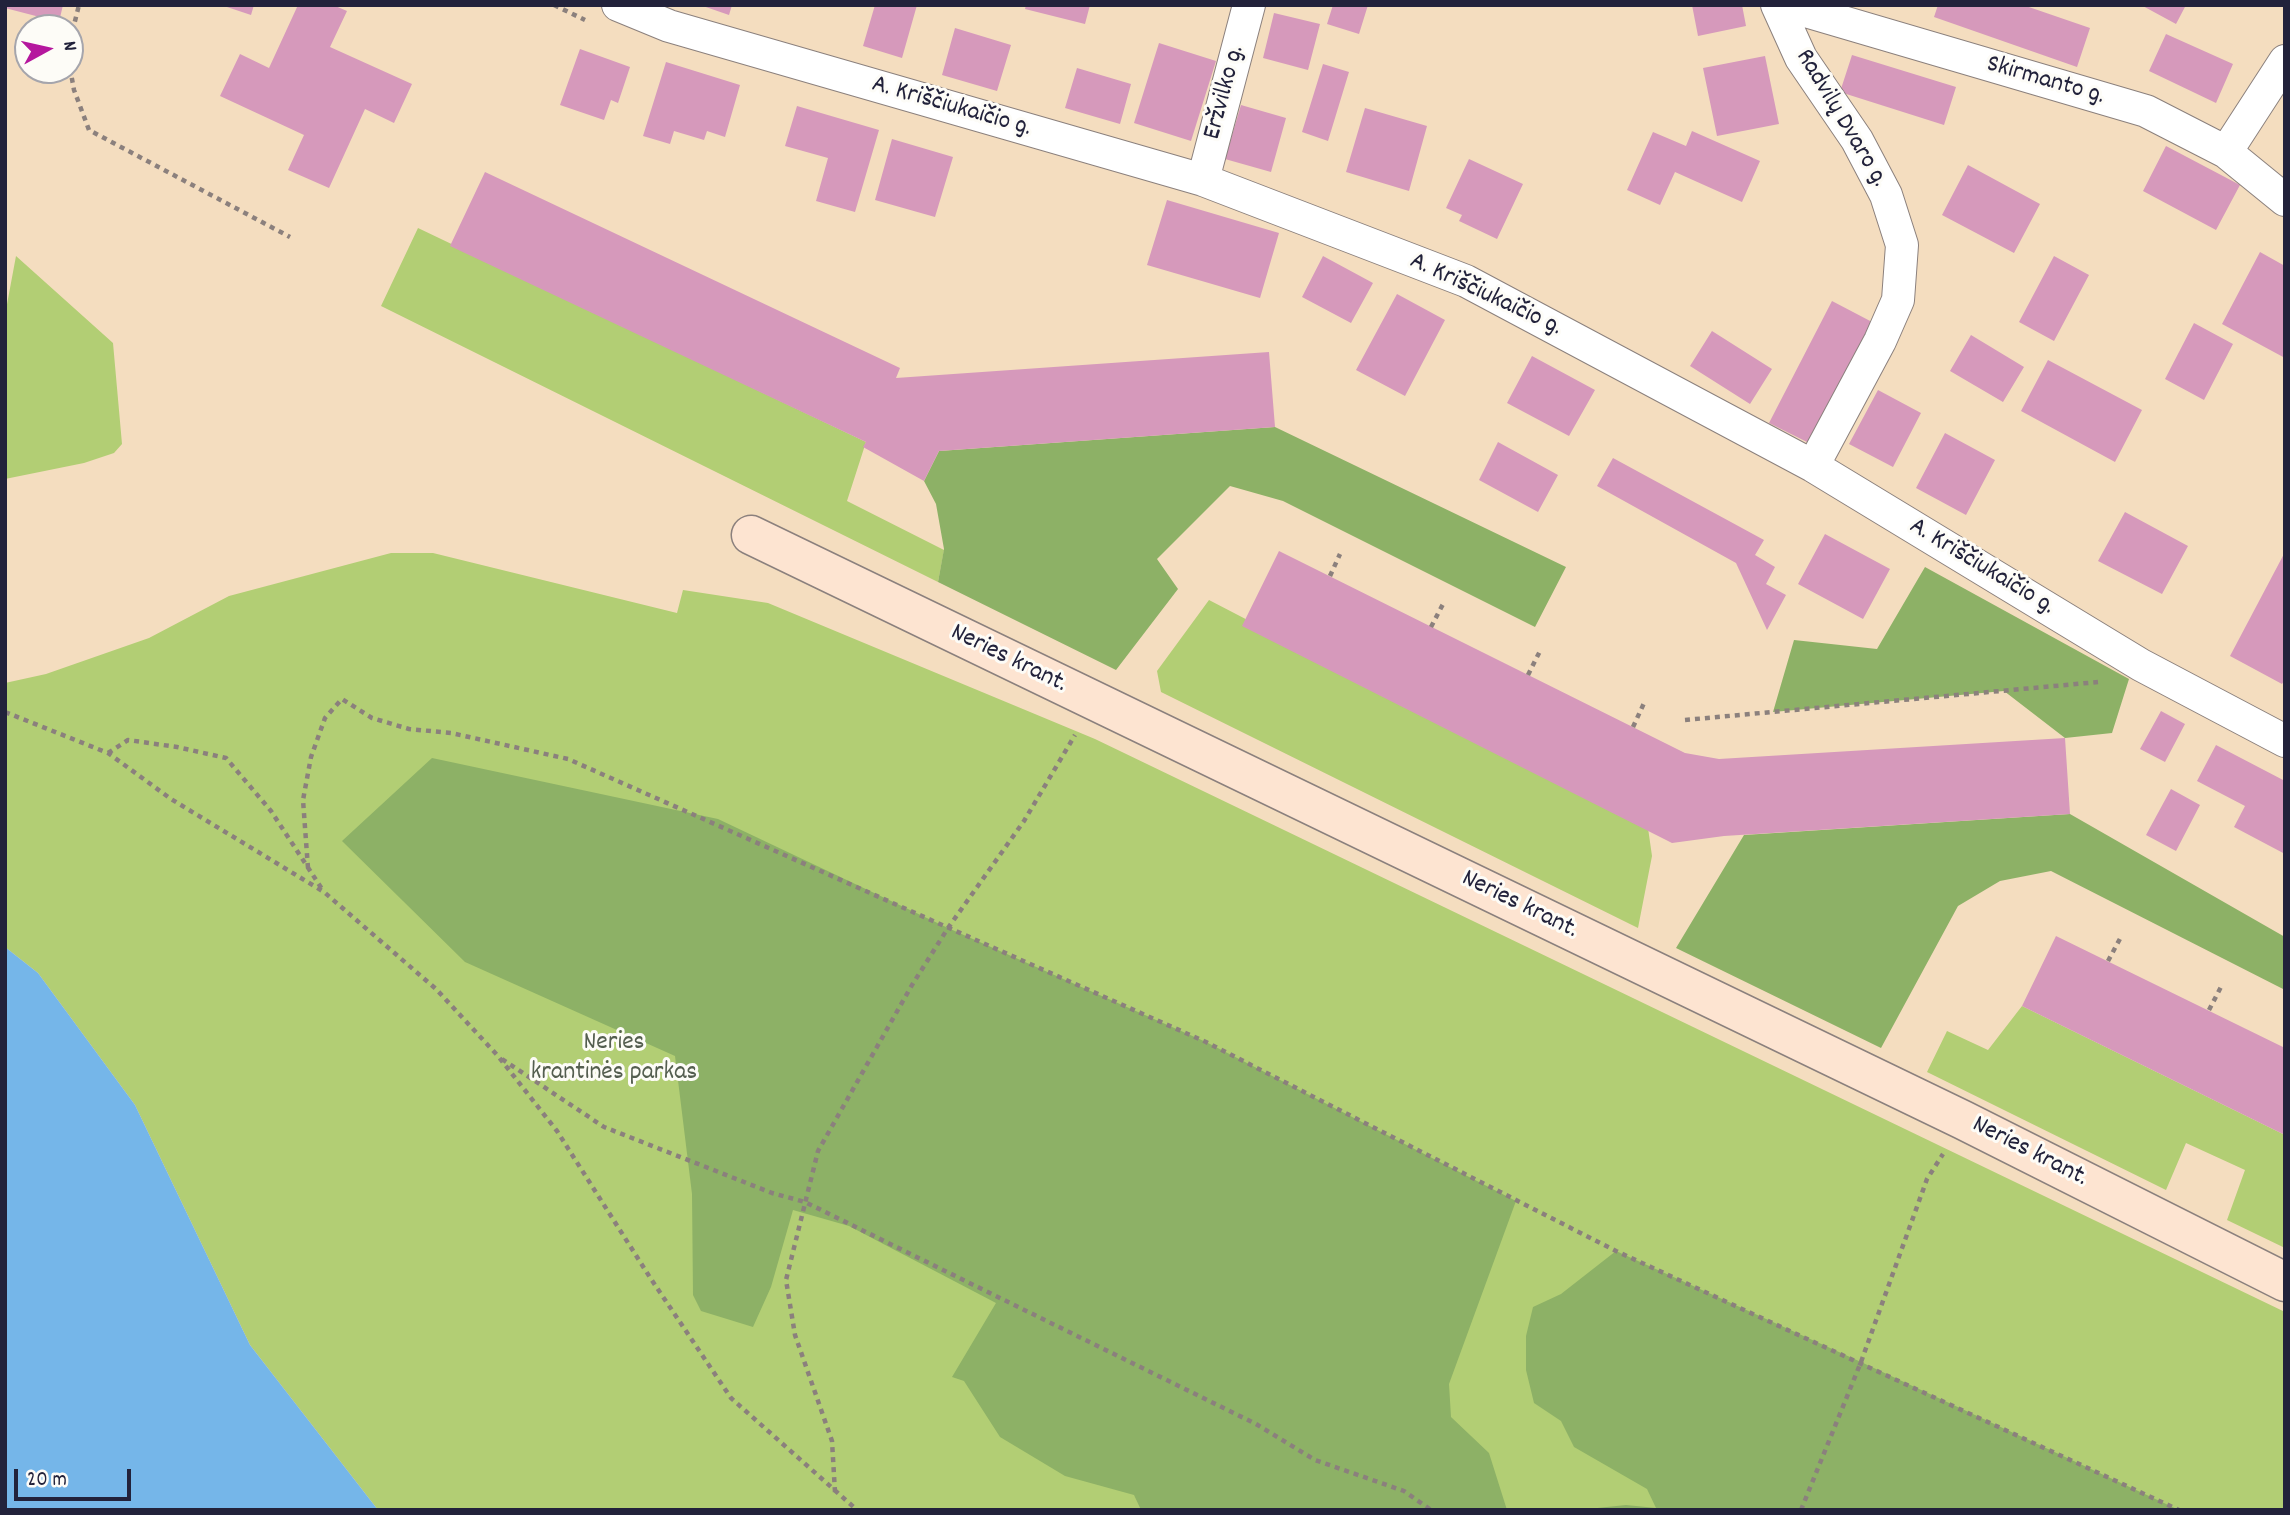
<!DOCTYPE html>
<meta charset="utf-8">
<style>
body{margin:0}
#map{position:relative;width:2290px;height:1515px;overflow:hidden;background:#f4ddbf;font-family:Dekko,sans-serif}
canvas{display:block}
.frame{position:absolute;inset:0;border:7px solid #22223b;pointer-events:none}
.north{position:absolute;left:14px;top:14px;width:70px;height:70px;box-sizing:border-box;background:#fdfcf7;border:2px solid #a5a5ac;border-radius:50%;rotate:82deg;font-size:19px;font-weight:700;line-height:28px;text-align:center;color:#22223b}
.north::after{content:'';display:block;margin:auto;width:24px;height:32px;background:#b5179e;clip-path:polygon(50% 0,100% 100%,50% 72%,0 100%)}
.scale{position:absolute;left:14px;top:1469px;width:117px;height:32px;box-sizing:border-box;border:4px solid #22223b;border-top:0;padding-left:9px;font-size:21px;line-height:24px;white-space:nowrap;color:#22223b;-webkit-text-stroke:5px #fdfcf7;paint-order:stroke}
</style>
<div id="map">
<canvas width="2290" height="1515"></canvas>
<div class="frame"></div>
<div class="north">N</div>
<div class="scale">20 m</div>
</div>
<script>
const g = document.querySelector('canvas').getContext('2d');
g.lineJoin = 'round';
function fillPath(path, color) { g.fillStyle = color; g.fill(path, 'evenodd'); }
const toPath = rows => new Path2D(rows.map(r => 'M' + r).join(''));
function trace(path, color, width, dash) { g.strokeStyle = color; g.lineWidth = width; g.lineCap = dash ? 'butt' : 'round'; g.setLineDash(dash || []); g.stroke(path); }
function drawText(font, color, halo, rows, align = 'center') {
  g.font = font + ' Dekko,sans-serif'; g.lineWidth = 6; g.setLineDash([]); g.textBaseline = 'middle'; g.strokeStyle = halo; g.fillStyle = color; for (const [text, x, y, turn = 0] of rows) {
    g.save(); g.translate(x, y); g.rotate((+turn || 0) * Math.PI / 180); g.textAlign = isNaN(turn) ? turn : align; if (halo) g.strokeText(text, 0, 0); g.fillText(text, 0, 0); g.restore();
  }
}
fillPath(toPath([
 [418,228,866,442,847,501,944,550,938,582,381,306],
 [16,256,113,343,122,444,114,453,84,463,5,479,5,315],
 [391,553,433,553,677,613,683,590,768,603,1095,739,2285,1312,2285,1510,378,1510,250,1345,135,1105,38,973,5,947,5,683,46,674,149,638,229,596],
 [1209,600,1648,828,1652,856,1638,928,1161,692,1157,671],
 [2022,1006,2285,1135,2285,1248,2227,1220,2245,1170,2186,1143,2166,1190,1927,1072,1947,1031,1988,1050]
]), '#b2ce74');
fillPath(toPath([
 [1275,427,1566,567,1535,627,1283,501,1230,486,1157,559,1178,589,1116,670,938,582,944,549,936,504,924,481,939,451],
 [1925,567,2129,679,2112,733,2065,738,2004,691,1773,712,1794,640,1877,649],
 [432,758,718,819,948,928,1206,1042,1516,1201,1449,1384,1451,1417,1489,1453,1507,1510,1141,1510,1134,1495,1065,1476,1000,1437,964,1381,952,1377,996,1303,849,1226,793,1210,771,1287,753,1327,701,1311,693,1295,692,1194,675,1056,465,962,342,841],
 [2070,814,2285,937,2285,990,2051,871,2000,881,1958,906,1881,1048,1676,948,1744,835],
 [1616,1251,1861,1362,2179,1510,1578,1510,1626,1505,1656,1508,1647,1489,1574,1447,1561,1421,1534,1403,1526,1370,1526,1336,1533,1307,1561,1294]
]), '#8db166');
fillPath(toPath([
 [5,947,38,973,135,1105,250,1345,378,1510,5,1510]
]), '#75b6e9');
fillPath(toPath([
 [5,5,63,5,59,22,5,8],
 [221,5,254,5,251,15],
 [298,5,333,5,347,11,330,47,412,84,394,123,365,109,329,188,288,170,304,135,220,96,240,54,269,68],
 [700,5,732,5,729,15],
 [875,5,917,5,902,58,863,46],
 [1026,5,1090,5,1085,24,1025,9],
 [1333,5,1368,5,1359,34,1327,24],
 [1692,5,1742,5,1746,26,1698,36],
 [1938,5,2023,5,2090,28,2077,67,1934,17],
 [2141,5,2186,5,2176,24],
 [1274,13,1320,24,1308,70,1263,58],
 [955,28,1011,45,997,91,942,75],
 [2166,34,2233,64,2216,103,2149,71],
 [1159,43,1216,61,1191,141,1134,123],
 [580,49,630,67,618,103,611,100,604,120,560,105],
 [1852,55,1956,87,1944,125,1840,92],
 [1765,56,1779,124,1717,136,1703,68],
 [666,62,740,85,725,137,707,131,704,140,674,131,670,144,643,136],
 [1323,64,1349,72,1328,141,1302,132],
 [1077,68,1131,84,1120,124,1065,108],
 [1241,105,1286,118,1271,172,1225,159],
 [797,106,879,130,855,212,816,201,828,158,785,146],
 [1365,108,1427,126,1409,191,1346,172],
 [1692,131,1760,161,1742,202,1675,172,1660,205,1627,190,1653,132,1686,146],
 [892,139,953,157,935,217,875,200],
 [2166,146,2240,185,2216,230,2143,191],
 [1469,159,1523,184,1497,239,1459,221,1462,215,1446,208],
 [1968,165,2040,204,2014,253,1942,215],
 [485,172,900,368,896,378,1269,352,1275,427,939,451,924,481,863,447,866,442,450,246],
 [1167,200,1279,233,1260,298,1147,265],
 [2260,252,2285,266,2285,358,2222,324],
 [1323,256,1373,283,1351,323,1302,297],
 [2054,256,2089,275,2054,341,2019,322],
 [1397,294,1445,320,1405,396,1356,370],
 [1832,301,1874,323,1813,445,1769,423],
 [2194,323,2233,344,2204,400,2165,379],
 [1712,331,1772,369,1750,404,1690,366],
 [1971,335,2024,367,2003,402,1950,371],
 [1532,356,1595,390,1569,436,1507,403],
 [2048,360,2142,410,2115,462,2021,411],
 [1878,390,1921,413,1893,467,1849,444],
 [1945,433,1995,460,1966,515,1916,488],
 [1498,442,1558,475,1538,512,1479,480],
 [1613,458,1764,540,1755,555,1775,567,1766,584,1786,595,1767,630,1736,563,1597,486],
 [2125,512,2188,546,2162,594,2098,561],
 [1825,534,1890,569,1863,619,1798,584],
 [1279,551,1685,753,1719,759,2065,738,2070,814,1724,836,1672,843,1242,626],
 [2285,552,2285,679,2282,684,2230,656],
 [2161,711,2185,724,2165,762,2140,749],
 [2216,745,2285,781,2285,854,2234,827,2245,806,2197,781],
 [2171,789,2200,805,2176,851,2146,835],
 [2056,936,2285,1048,2285,1135,2022,1006]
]), '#d699bb');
const street = toPath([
 [618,5,669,26,1203,180,1466,281,1813,466,2141,665,2285,741],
 [1777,5,1801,58,1857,140,1886,195,1902,245,1898,300,1880,341,1813,466],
 [1785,5,2146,111,2226,152,2285,200],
 [2226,152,2285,61],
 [1203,180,1249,5]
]);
const secondary = toPath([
 [751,535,1963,1120,2285,1282]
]);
trace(street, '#8b807d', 34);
trace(secondary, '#8b807d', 41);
trace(toPath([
 [554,5,585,20],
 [70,41,79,5],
 [70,68,74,90,89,130,290,237],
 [1330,576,1340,554],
 [1431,627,1443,604],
 [1528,675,1540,651],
 [5,712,108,753,171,799,324,892,436,989,498,1056,557,1131,651,1279,731,1398,857,1510],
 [1685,720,2098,682],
 [1633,727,1645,701],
 [108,753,128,740,177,747,226,758,271,811,322,889],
 [308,868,303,800,311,757,325,718,342,699,372,718,409,729,451,733,568,759,1206,1042,1616,1251,2179,1510],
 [2108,961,2122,935],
 [2209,1010,2222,985],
 [502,1059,604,1127,772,1193,805,1202,1256,1424,1315,1460,1404,1491,1431,1510],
 [835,1492,832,1441,795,1335,786,1280,818,1151,912,985,948,928,1024,821,1075,735],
 [1801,1510,1861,1362,1927,1179,1943,1154]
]), '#8b807d', 4.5, [5, 5]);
trace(street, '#fff', 32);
trace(secondary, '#fde4d1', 38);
drawText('26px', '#22223b', '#fdfcf7', [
 ["Skirmanto g.",2045,82,16],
 ["Eržvilko g.",1226,93,-75],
 ["A. Kriščiukaičio g.",951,108,16],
 ["Radvilų Dvaro g.",1840,119,59],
 ["A. Kriščiukaičio g.",1485,296,25],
 ["A. Kriščiukaičio g.",1981,568,31],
 ["Neries krant.",1008,660,26],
 ["Neries krant.",1519,906,26],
 ["Neries krant.",2029,1153,27]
]);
drawText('26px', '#545e4f', '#fdfcf7', [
 ["Neries",614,1044],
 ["krantinės parkas",614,1074]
]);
</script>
